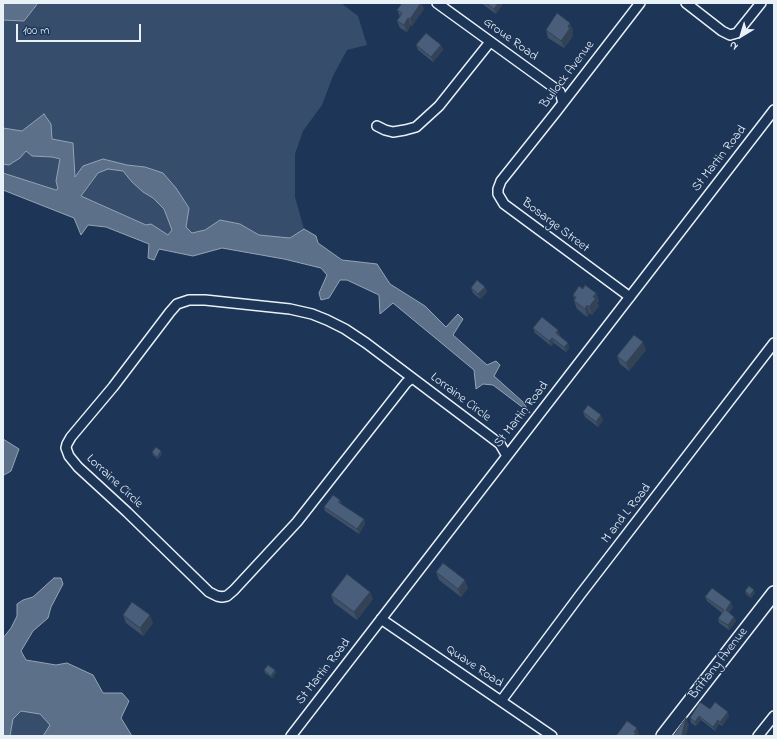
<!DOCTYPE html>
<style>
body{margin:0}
#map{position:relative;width:777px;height:739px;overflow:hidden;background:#1d3557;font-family:"Indie Flower",sans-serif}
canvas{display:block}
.frame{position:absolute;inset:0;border:4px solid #e8f1f8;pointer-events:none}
.north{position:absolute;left:721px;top:16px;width:40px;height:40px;-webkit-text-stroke:3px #1d3557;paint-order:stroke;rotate:218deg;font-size:11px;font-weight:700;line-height:16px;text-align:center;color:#e8f1f8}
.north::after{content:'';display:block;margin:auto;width:14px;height:18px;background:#e8f1f8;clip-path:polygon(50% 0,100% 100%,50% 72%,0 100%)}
.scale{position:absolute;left:16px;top:24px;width:125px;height:18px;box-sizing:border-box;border:2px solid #e8f1f8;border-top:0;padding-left:5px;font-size:12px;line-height:14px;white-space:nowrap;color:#e8f1f8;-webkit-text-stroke:3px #1d3557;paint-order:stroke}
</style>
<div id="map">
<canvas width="777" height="739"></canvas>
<div class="frame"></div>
<div class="north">N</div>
<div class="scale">100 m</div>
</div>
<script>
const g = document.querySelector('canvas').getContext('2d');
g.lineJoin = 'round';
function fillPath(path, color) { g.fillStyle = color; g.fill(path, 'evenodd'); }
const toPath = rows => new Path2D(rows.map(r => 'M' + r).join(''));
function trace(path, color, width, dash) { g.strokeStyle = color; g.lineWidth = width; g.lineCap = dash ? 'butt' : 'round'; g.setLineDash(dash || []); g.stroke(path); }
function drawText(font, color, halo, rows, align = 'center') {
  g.font = font + ' "Indie Flower",sans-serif'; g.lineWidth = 3; g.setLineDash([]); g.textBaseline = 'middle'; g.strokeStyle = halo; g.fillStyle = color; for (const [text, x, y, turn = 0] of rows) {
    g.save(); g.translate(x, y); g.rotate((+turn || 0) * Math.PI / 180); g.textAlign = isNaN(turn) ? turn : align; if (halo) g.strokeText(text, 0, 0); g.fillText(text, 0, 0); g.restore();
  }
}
fillPath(toPath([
 [38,3,341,3,358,16,367,45,347,50,333,76,322,105,303,131,295,154,295,197,304,229,290,238,259,235,240,224,220,220,205,230,192,233,186,227,189,208,176,188,163,173,145,167,127,165,103,159,75,177,52,139,51,124,44,114,22,131,3,128,3,20,24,21],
 [26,151,32,156,52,157,60,160,56,181,58,189,56,190,3,173,3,164,9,165,20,158],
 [108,169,123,171,132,182,143,192,153,198,164,209,173,230,168,235,152,225,146,225,81,196,98,173],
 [21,711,40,714,50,725,43,736,10,736,12,719]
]), '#374d6c');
const water = toPath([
 [3,3,38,3,24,21,3,20,3,3],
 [44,114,51,124,52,139,73,143,75,177,83,166,103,159,127,165,145,167,163,173,176,188,189,208,186,227,192,233,205,230,220,220,240,224,259,235,290,238,304,229,316,236,318,243,342,260,377,264,390,284,425,306,446,327,458,314,463,319,453,335,487,365,496,361,500,365,494,376,523,402,530,413,493,385,483,384,476,389,474,370,393,303,380,314,379,295,347,280,340,280,329,298,321,300,319,293,327,275,321,268,284,259,222,248,193,256,159,249,154,260,148,258,149,244,106,227,88,225,81,235,74,218,3,190,3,173,56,190,58,189,56,181,60,159,52,157,32,156,26,151,20,158,9,165,3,164,3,128,22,131,44,114],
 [108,169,123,171,132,182,143,192,153,198,164,209,172,230,168,235,151,224,146,225,81,196,98,173,108,169],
 [3,439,19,449,11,471,4,475,3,475,3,439],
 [54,578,61,578,63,584,51,607,48,618,33,631,21,651,26,660,56,665,67,663,93,675,103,693,122,693,129,701,121,718,132,736,43,736,50,725,40,714,21,711,13,719,10,736,3,736,3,638,11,628,17,616,17,604,23,600,33,597,54,578]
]);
fillPath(water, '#5d7089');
trace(water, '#95a4b5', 1);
const street = toPath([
 [437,3,560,92,563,103],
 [686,3,722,31,730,35,737,33,761,3],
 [377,126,385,130,393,132,405,130,416,127,439,106,490,42],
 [630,297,504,204,498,194,498,189,501,181,556,112,640,3],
 [412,378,406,383,297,522,234,590,227,596,222,597,217,596,209,592,127,512,78,467,69,456,66,448,67,444,71,437,113,387,170,312,177,304,189,300,205,300,290,309,312,314,327,320,345,329,366,343,500,444,507,456],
 [381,619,552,736],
 [501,701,580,595,774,343],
 [291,736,774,110],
 [758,736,774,716]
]);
const secondary = toPath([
 [663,736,774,593]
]);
trace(street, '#e8f1f8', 12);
trace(secondary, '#e8f1f8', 16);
trace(street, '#1d3557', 9);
trace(secondary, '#1d3557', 13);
fillPath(toPath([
 [481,3,501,3,502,5,496,14],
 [424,9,412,26,411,25,407,32,400,28,397,21,400,17,397,10],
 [546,30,573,30,572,33,573,36,564,48,548,38],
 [416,45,441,45,443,50,433,62,418,50],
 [485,287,487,292,480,299,473,293,471,288],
 [583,289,596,293,599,301,597,303,599,306,592,315,590,313,587,317,577,309,574,301,575,300,573,295],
 [533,328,560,335,560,336,568,343,569,348,566,352,554,343,551,346,535,333],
 [646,350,629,371,620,364,617,356],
 [583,412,603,420,598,427,585,417],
 [161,451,162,454,158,459,153,455,152,452],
 [340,500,341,504,364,519,365,524,359,534,325,511,324,507],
 [436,572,468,588,461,597,439,580],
 [745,591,755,593,751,598,746,594],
 [370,592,373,599,357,620,334,603,331,595],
 [705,597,733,607,729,613,734,617,736,621,729,630,719,623,718,619,722,613,707,601],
 [123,615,153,623,143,636,126,623],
 [264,670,275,670,276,673,272,678,265,673],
 [710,709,729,716,722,726,719,724,715,731,701,720,696,726,691,723,690,718]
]), '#3f5169');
fillPath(toPath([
 [421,3,422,3,424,9,412,26,410,19],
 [498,3,501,3,502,5,496,14,494,9],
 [408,18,411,25,407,32,404,25],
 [570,23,573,30,572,33,573,36,564,48,561,41],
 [441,45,443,50,433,62,431,57],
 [485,287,487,292,480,299,478,294],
 [596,293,599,301,597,303,599,306,592,315,589,307,593,297],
 [587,305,590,313,587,317,585,309],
 [558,330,560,335,558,338,556,333],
 [552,338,554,343,551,346,549,341],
 [643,342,646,350,629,371,626,363],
 [568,343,569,348,566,352,564,347],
 [601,415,603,420,598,427,596,422],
 [161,451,162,454,158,459,157,457],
 [364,519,365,524,359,534,357,529],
 [465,580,468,588,461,597,458,589],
 [754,590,755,593,751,598,750,595],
 [370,592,373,599,357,620,354,612],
 [731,602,733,607,727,615,726,610],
 [150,615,153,623,143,636,140,628],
 [734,617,736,621,729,630,728,625],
 [275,670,276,673,272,678,271,676],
 [728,712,729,716,722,726,720,722],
 [699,716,701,720,696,726,695,722],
 [686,718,689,725,686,736,682,736,682,735],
 [718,720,719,724,715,731,713,727],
 [637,728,640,736,633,736,634,732]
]), '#334255');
const building = toPath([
 [402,3,421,3,410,19,408,18,404,25,397,21,402,13,397,10,402,3],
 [486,3,498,3,494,9,486,3],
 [557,13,570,23,568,27,570,28,561,41,546,30,557,13],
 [426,33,441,45,431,57,416,45,426,33],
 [477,280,485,287,478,294,471,288,477,280],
 [585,285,596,293,593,297,596,298,589,307,587,305,585,309,574,301,576,297,573,295,579,286,583,289,585,285],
 [542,317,558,330,556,333,568,343,564,347,552,338,549,341,533,328,542,317],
 [634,335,643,342,626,363,617,356,634,335],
 [588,405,601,415,596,422,583,412,588,405],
 [156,447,161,451,157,457,152,452,156,447],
 [333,495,340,500,338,502,364,519,357,529,324,507,333,495],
 [443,563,465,580,458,589,436,572,443,563],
 [347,574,370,592,354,612,331,595,347,574],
 [749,586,754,590,750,595,745,591,749,586],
 [712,588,731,602,726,610,734,617,728,625,718,619,724,610,705,597,712,588],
 [132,602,150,615,140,628,123,615,132,602],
 [268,665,275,670,271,676,264,670,268,665],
 [700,702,710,709,715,702,728,712,720,722,718,720,713,727,699,716,695,722,690,718,700,702],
 [686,718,682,735,684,736,673,736,686,718],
 [627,721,637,728,634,732,636,733,633,736,616,736,627,721]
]);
fillPath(building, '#495e7a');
trace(building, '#334255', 1);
drawText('13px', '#e8f1f8', '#1d3557', [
 ["Groue Road",510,40,36],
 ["Bullock Avenue",568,75,-53],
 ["St Martin Road",720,159,-52],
 ["Bosarge Street",555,226,37],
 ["Lorraine Circle",460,398,37],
 ["St Martin Road",522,415,-52],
 ["Lorraine Circle",114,482,43],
 ["M and L Road",627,514,-52],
 ["Brittany Avenue",719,664,-52],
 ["Quave Road",474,667,34],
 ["St Martin Road",324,672,-52]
]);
</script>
